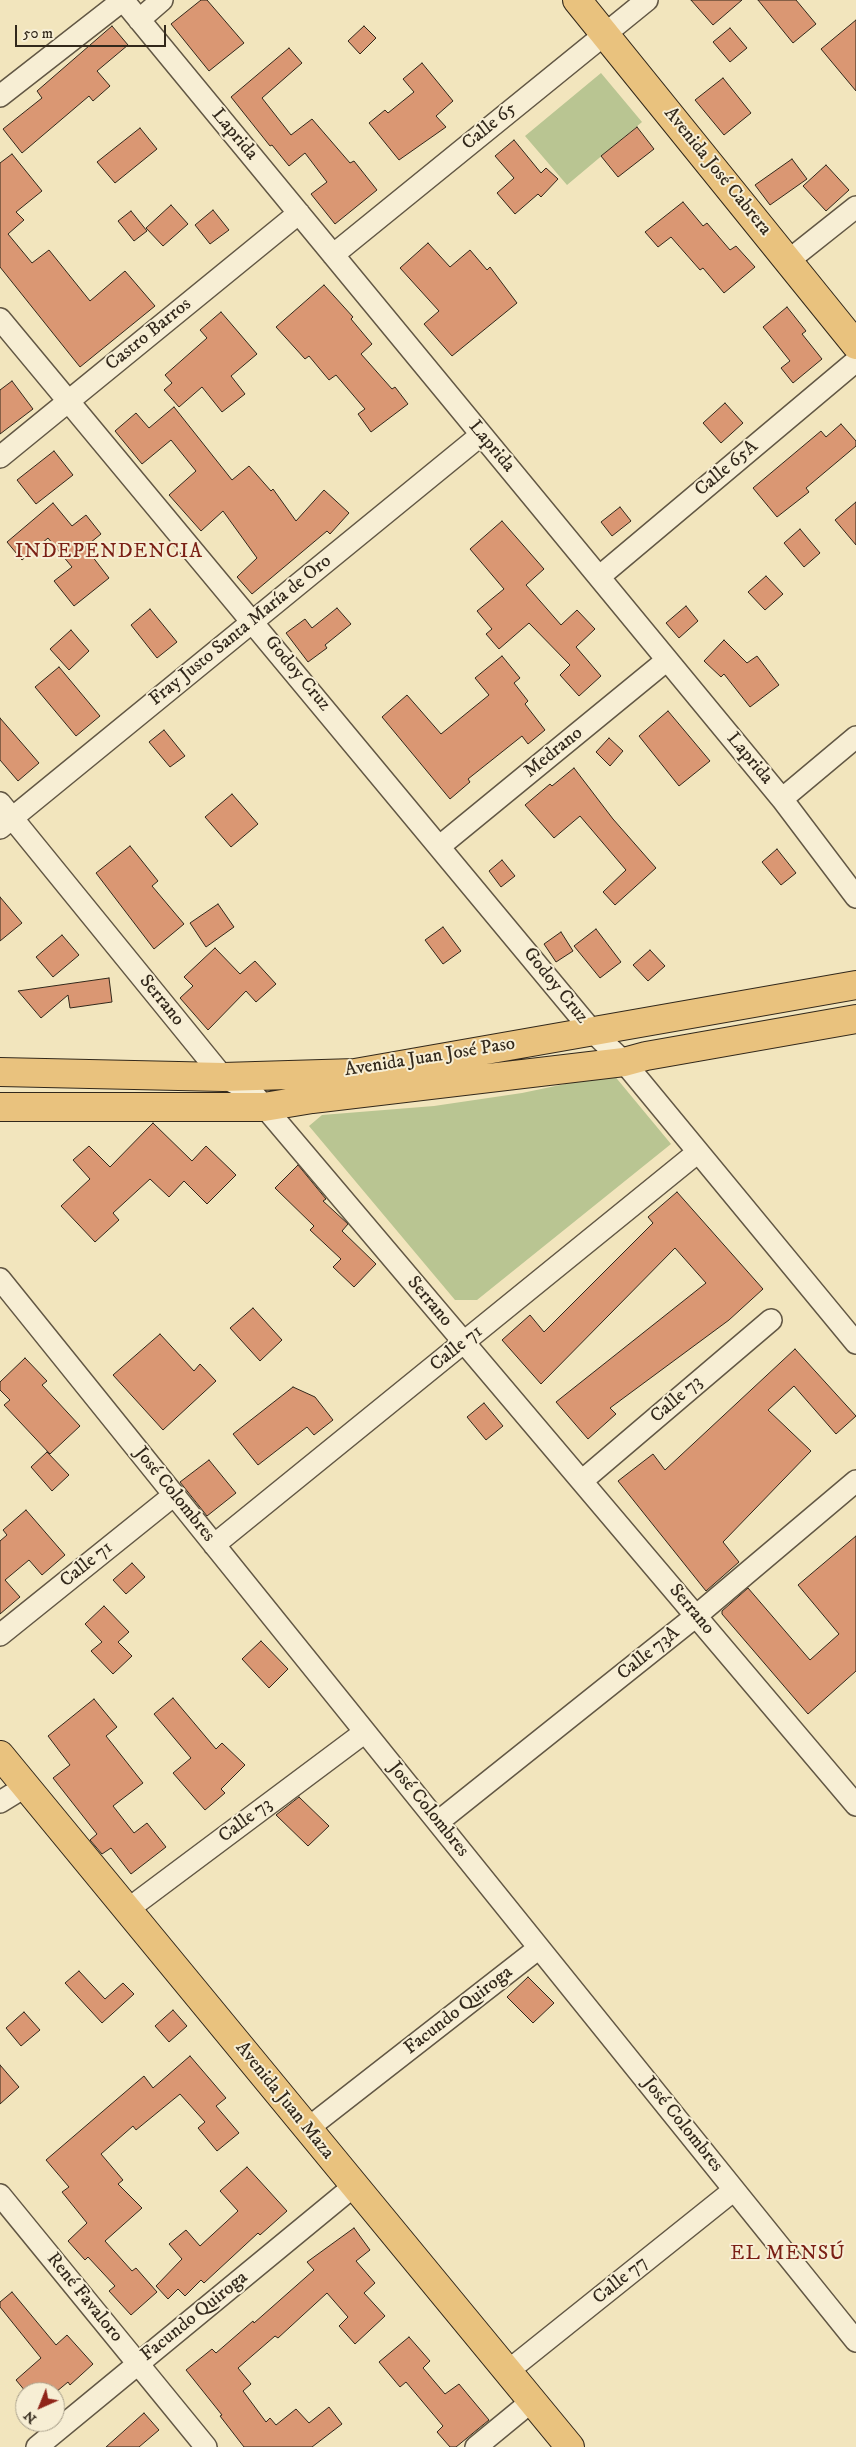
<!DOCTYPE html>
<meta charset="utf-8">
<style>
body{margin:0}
#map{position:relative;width:856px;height:2447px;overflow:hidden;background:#f2e5bd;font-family:"IM FELL DW Pica",serif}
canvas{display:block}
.north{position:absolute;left:15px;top:2382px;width:50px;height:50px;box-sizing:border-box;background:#f7eed4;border:1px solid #a89f8a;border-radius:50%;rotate:224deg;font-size:14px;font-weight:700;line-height:20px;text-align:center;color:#32281b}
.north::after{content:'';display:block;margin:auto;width:18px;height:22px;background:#8f2418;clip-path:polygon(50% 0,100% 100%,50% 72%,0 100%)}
.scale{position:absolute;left:15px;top:25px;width:151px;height:22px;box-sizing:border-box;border:2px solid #32281b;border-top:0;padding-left:6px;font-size:15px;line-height:18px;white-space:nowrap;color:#32281b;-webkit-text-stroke:4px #f7eed4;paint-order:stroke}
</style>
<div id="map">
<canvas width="856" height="2447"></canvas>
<div class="north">N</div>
<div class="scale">50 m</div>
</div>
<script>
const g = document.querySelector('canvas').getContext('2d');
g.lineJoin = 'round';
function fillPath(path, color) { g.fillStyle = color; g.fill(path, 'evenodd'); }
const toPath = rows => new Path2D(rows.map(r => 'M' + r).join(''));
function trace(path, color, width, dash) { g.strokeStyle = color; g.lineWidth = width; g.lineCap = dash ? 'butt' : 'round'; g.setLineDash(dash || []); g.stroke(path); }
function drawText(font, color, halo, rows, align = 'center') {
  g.font = font + ' "IM FELL DW Pica",serif'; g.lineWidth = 4; g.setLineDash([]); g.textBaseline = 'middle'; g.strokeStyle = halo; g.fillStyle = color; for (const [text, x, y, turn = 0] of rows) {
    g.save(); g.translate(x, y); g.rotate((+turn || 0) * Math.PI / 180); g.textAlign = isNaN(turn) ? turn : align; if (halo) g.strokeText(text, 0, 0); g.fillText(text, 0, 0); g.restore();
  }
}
fillPath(toPath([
 [601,73,642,122,567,185,525,136],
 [613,1074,671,1144,477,1300,455,1300,309,1126,322,1115,434,1106,522,1093]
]), '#b9c592');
const building = toPath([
 [201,0,207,0,244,43,209,71,171,24,201,0],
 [691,0,742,0,713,25,691,0],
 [758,0,796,0,816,24,793,43,758,0],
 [856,20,856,91,821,49,856,20],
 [112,26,128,45,97,71,110,86,93,101,89,96,22,153,3,129,42,98,37,91,112,26],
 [364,26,376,38,360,54,348,41,364,26],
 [730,28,747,48,730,62,713,42,730,28],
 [289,48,302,63,262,98,291,135,312,119,350,163,354,161,377,190,335,224,311,194,327,182,305,153,289,166,272,145,270,146,231,97,289,48],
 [422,63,453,101,436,116,446,127,399,160,369,123,385,110,388,113,414,92,403,79,422,63],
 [723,78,751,113,724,135,695,100,723,78],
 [637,127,654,149,618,177,601,156,637,127],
 [140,128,157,149,115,183,97,162,140,128],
 [514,140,541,173,546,168,558,179,541,197,538,194,515,214,497,193,514,178,495,156,514,140],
 [12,154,42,191,16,212,24,220,8,234,32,263,49,250,90,301,125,271,155,306,80,367,0,267,0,163,12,154],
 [792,159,807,179,770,205,755,185,792,159],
 [826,165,849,190,826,211,803,186,826,165],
 [683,202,703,226,707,223,730,250,736,246,755,267,724,293,703,268,700,270,671,237,658,247,645,232,683,202],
 [171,205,188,224,163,246,146,228,171,205],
 [213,210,229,230,210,244,195,225,213,210],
 [131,211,147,231,134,241,118,221,131,211],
 [428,243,450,267,470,250,487,270,490,267,517,303,452,356,424,324,439,311,400,268,428,243],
 [324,285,353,317,351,319,372,344,361,354,392,389,395,387,408,404,371,432,358,414,365,409,336,375,329,380,309,356,305,359,276,327,324,285],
 [787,307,806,331,802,334,822,359,793,383,781,368,790,361,763,327,787,307],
 [221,312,257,354,231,376,245,394,222,412,202,387,179,407,164,390,172,383,165,375,207,338,200,330,221,312],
 [12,381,33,409,0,434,0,390,12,381],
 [725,403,743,423,721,443,703,423,725,403],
 [174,407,232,480,249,466,271,491,273,489,296,521,324,490,349,513,330,534,327,531,252,594,237,577,257,558,223,511,201,531,169,495,196,471,171,440,142,464,115,431,136,413,149,428,174,407],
 [841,424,856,441,856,446,806,488,809,492,777,517,753,488,821,431,826,437,841,424],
 [54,451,73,475,36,504,17,480,54,451],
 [856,502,856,545,835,520,856,502],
 [53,503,72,526,86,515,101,534,85,547,109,578,74,606,54,581,72,567,48,538,22,560,7,542,53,503],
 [620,507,631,521,612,536,601,522,620,507],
 [502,521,544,569,526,585,561,625,577,610,595,629,576,647,601,676,579,696,560,675,570,665,529,623,499,649,486,634,492,629,477,611,504,589,470,549,502,521],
 [800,529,820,553,804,567,784,543,800,529],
 [766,576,783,594,765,610,748,592,766,576],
 [686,606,698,621,679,638,666,623,686,606],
 [337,608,351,624,325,645,327,648,308,662,286,633,305,619,312,628,337,608],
 [150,609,177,642,157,658,131,625,150,609],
 [71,630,89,651,69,670,50,649,71,630],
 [724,640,747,663,757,656,779,685,750,707,724,674,721,677,704,661,724,640],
 [502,656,520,678,514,683,528,701,525,704,545,730,528,744,522,736,468,779,470,782,450,799,382,717,407,695,441,734,489,695,475,678,502,656],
 [59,667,100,716,76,736,35,687,59,667],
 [668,711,710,761,679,786,639,736,668,711],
 [0,718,39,763,18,781,0,760,0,718],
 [164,730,185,756,170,767,149,742,164,730],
 [609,738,623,751,610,766,596,752,609,738],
 [574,768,613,819,656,868,615,905,603,892,626,870,580,816,554,838,525,805,550,784,552,786,574,768],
 [232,794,258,824,231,847,205,817,232,794],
 [130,846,158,881,152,886,184,924,154,949,96,873,130,846],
 [777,849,796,873,781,885,762,862,777,849],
 [502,860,515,876,501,887,489,871,502,860],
 [0,897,22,923,0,941,0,897],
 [218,904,234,927,206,947,190,923,218,904],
 [443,927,461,951,443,964,425,940,443,927],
 [596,929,621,962,600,978,574,946,596,929],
 [561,932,573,951,556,962,544,944,561,932],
 [62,935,79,955,53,977,36,957,62,935],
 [215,948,240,974,255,961,276,984,256,1002,246,991,208,1030,180,998,193,986,184,977,215,948],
 [650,950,665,966,648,981,633,965,650,950],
 [109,978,112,1002,70,1008,68,995,41,1018,18,991,109,978],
 [153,1123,192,1161,206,1146,236,1175,207,1204,184,1181,169,1197,150,1179,113,1213,119,1220,95,1242,61,1206,90,1179,73,1160,89,1146,110,1167,153,1123],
 [298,1165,326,1199,323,1201,348,1224,342,1231,376,1264,354,1287,333,1267,341,1259,310,1230,314,1226,275,1188,298,1165],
 [677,1192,763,1289,729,1320,610,1408,616,1414,588,1439,556,1402,706,1283,675,1248,541,1384,502,1340,530,1315,544,1332,653,1223,648,1217,677,1192],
 [253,1308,282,1340,260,1361,230,1328,253,1308],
 [160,1334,194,1371,200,1364,216,1381,163,1430,113,1375,160,1334],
 [795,1349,856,1416,836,1434,794,1386,768,1410,811,1451,723,1542,739,1562,706,1591,618,1481,653,1454,665,1470,795,1349],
 [25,1358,47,1381,42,1385,80,1426,50,1454,4,1405,10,1400,0,1390,0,1382,25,1358],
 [293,1387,315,1397,333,1420,314,1435,307,1427,258,1465,233,1434,293,1387],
 [484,1403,503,1426,486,1440,467,1417,484,1403],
 [47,1452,69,1475,52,1491,31,1467,47,1452],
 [209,1460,236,1493,207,1516,180,1482,209,1460],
 [26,1510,65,1555,42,1575,29,1560,5,1580,20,1597,0,1614,0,1541,7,1535,3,1530,26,1510],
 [856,1536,856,1671,808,1714,722,1614,722,1611,748,1588,810,1660,839,1634,798,1585,856,1536],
 [132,1563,145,1577,126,1594,113,1580,132,1563],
 [104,1606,129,1632,118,1642,132,1656,113,1674,91,1651,102,1642,85,1624,104,1606],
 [261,1641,288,1669,269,1688,242,1659,261,1641],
 [173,1698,216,1749,222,1743,245,1765,221,1789,225,1793,205,1810,173,1773,191,1758,154,1714,173,1698],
 [94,1699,117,1727,106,1736,143,1783,113,1806,134,1833,147,1823,166,1847,131,1874,111,1848,102,1854,90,1840,97,1834,53,1778,70,1765,48,1736,94,1699],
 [299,1797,329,1826,308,1846,276,1815,299,1797],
 [79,1971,105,1999,123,1983,134,1994,102,2023,65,1983,79,1971],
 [528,1977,554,2003,533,2023,507,1997,528,1977],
 [173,2010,187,2026,169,2042,155,2026,173,2010],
 [24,2012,40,2030,21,2046,6,2028,24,2012],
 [190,2056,226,2098,216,2106,239,2133,217,2151,198,2128,205,2122,180,2094,136,2130,133,2126,101,2154,123,2180,118,2184,142,2208,105,2241,132,2271,136,2268,157,2292,131,2315,109,2291,115,2286,88,2257,85,2260,68,2241,87,2223,62,2192,69,2187,46,2160,144,2076,153,2088,190,2056],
 [0,2065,19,2087,0,2104,0,2065],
 [247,2167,287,2211,260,2235,258,2233,204,2283,201,2280,185,2296,178,2289,168,2299,156,2286,182,2259,169,2244,186,2230,200,2246,238,2211,220,2191,247,2167],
 [354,2228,370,2250,356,2261,375,2283,364,2293,385,2316,355,2344,339,2326,348,2317,327,2293,278,2338,275,2336,238,2368,251,2384,243,2391,266,2422,270,2418,276,2425,296,2409,309,2423,329,2407,342,2424,312,2447,244,2447,220,2416,222,2415,186,2370,212,2349,216,2353,253,2321,254,2323,314,2270,307,2262,354,2228],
 [12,2292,56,2345,67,2335,93,2364,70,2385,68,2382,56,2392,26,2392,16,2380,41,2358,0,2307,0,2302,12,2292],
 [409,2337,430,2361,423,2368,445,2394,459,2384,489,2420,456,2447,450,2447,437,2432,443,2426,406,2382,400,2387,379,2362,409,2337],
 [144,2413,159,2430,139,2447,106,2447,144,2413]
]);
fillPath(building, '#da9773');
trace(building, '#32281b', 1);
const minor = toPath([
 [123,0,782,799,856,897],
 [139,20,162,0],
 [0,96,123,0],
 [333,255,647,0],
 [788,261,856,207],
 [0,319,592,1031,624,1062,856,1343],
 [0,457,299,213],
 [599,577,856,361],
 [782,799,856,737],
 [0,803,223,1077,251,1091,856,1805],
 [0,828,481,435],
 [440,846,667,660],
 [0,1279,856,2341],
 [583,1480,771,1320],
 [214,1545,698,1152],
 [0,1635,174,1495],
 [0,1802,26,1786],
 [438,1822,696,1616,856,1481],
 [127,1910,365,1732],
 [307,2129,539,1948],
 [0,2195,206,2447],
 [508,2371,734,2190],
 [37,2447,354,2186],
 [476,2447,532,2401]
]);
const major = toPath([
 [577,0,856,345],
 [0,1072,223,1077,355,1073,856,985],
 [0,1107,264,1107,312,1099,624,1062,646,1056,856,1019],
 [0,1755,570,2447]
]);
trace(minor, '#625744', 24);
trace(major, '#32281b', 30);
trace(minor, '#f7eed4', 21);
trace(major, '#e9c27e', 28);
drawText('19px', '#32281b', '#f7eed4', [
 ["Calle 65",490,127,-39],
 ["Laprida",234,135,50],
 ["Avenida José Cabrera",717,172,51],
 ["Castro Barros",149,335,-39],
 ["Laprida",491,447,50],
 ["Calle 65A",727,469,-40],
 ["Fray Justo Santa María de Oro",241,631,-39],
 ["Godoy Cruz",297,674,50],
 ["Medrano",554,753,-39],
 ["Laprida",749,759,50],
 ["Godoy Cruz",555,986,51],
 ["Serrano",161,1001,51],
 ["Avenida Juan José Paso",430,1058,-9],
 ["Serrano",429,1302,50],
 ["Calle 71",457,1349,-39],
 ["Calle 73",677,1400,-41],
 ["José Colombres",174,1495,51],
 ["Calle 71",87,1565,-39],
 ["Serrano",691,1610,50],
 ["Calle 73A",649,1654,-39],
 ["José Colombres",428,1810,51],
 ["Calle 73",246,1821,-37],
 ["Facundo Quiroga",459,2011,-38],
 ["Avenida Juan Maza",284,2101,51],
 ["José Colombres",682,2125,51],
 ["Calle 77",621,2281,-39],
 ["René Favaloro",84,2298,51],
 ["Facundo Quiroga",195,2317,-39]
]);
g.letterSpacing = '1px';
drawText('20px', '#7a1f14', '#f7eed4', [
 ["INDEPENDENCIA",109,553],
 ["EL MENSÚ",788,2255]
]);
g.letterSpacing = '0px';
</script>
